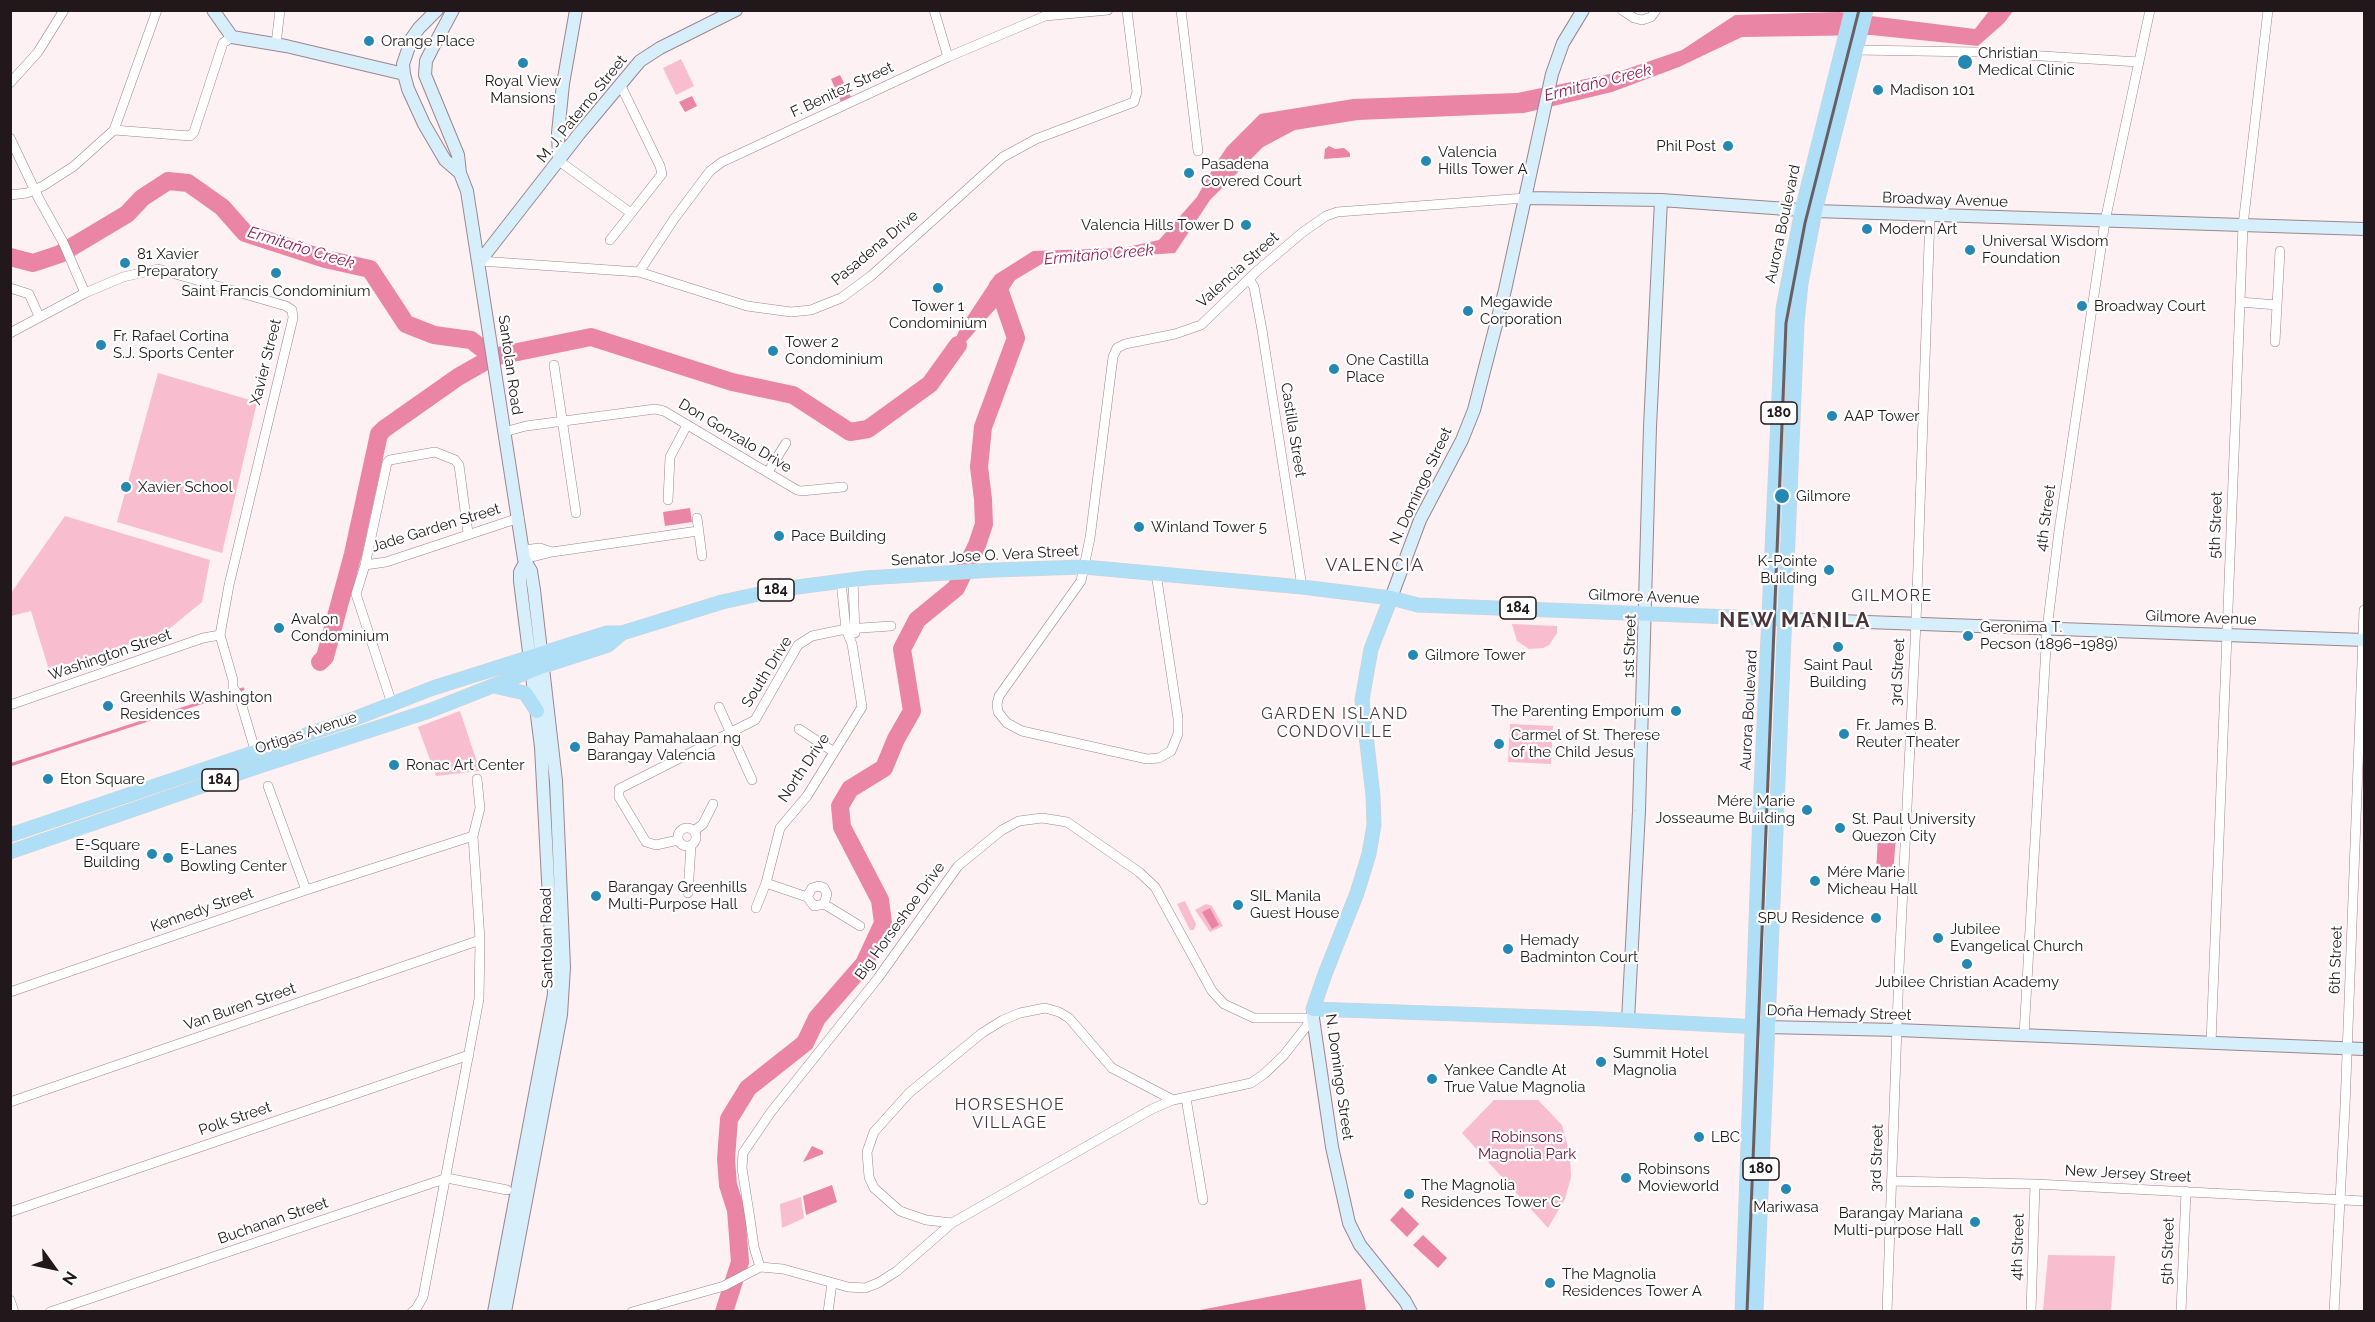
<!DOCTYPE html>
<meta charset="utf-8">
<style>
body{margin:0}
#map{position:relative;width:2375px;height:1322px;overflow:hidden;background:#fdf1f4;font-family:Raleway,sans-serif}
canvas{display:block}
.frame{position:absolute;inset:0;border:12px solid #22181b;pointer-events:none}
.north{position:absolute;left:24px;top:1238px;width:60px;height:60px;-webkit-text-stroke:4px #fff;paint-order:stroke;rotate:123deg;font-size:16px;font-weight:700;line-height:24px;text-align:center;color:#22181b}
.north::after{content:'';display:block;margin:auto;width:21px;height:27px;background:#22181b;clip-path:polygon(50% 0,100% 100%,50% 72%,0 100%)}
</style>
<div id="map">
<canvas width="2375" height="1322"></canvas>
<div class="frame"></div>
<div class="north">N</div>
</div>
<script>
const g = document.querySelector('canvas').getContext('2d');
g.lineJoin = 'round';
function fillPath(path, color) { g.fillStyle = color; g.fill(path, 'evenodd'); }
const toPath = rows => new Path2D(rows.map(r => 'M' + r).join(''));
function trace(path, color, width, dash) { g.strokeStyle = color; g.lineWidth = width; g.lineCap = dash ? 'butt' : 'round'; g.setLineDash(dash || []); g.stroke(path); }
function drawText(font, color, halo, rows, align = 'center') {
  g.font = font + ' Raleway,sans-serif'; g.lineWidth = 4.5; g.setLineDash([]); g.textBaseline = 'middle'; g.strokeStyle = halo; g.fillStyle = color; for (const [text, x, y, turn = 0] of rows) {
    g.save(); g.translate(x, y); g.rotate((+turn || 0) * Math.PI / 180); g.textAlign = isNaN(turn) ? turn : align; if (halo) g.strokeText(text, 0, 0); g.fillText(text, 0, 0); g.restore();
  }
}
fillPath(toPath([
 [681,59,694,86,676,95,663,68],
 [158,373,257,402,222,553,117,522],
 [65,516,210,560,202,602,164,633,49,670,31,611,11,616,11,593],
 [1512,624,1557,626,1557,633,1549,645,1543,648,1529,649,1517,641],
 [460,711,480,771,436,776,418,727],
 [1510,724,1553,726,1551,764,1508,762],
 [1185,901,1196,924,1194,930,1190,930,1177,904],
 [1206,904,1212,906,1223,926,1210,932,1195,910],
 [1494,1100,1538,1100,1562,1125,1570,1154,1571,1177,1565,1199,1548,1228,1462,1133],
 [801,1197,804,1218,782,1228,780,1204],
 [2048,1255,2115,1256,2111,1311,2043,1311]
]), '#f8bdce');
fillPath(toPath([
 [1989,11,2013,11,2004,23,1978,46,1871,35,1742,37,1679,67,1612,92,1524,113,1358,120,1295,130,1263,147,1210,200,1175,253,1045,262,1015,280,997,307,945,365,960,328,995,275,1033,251,1123,248,1159,240,1197,197,1213,168,1227,147,1260,114,1353,99,1517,93,1615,73,1682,50,1735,15,1839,12,1975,29],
 [840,75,851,97,841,102,831,79],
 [692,96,697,106,685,112,679,102],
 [1329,146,1335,149,1344,148,1350,153,1350,157,1324,159,1325,149],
 [690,508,692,522,665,526,663,512],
 [1878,836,1896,837,1893,873,1876,872],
 [1210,908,1219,925,1212,929,1202,912],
 [812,1146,823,1151,823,1154,803,1162],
 [832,1185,837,1202,806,1215,803,1196],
 [1402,1207,1419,1224,1407,1237,1390,1220],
 [1423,1235,1447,1258,1438,1268,1413,1245],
 [1361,1279,1366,1311,1195,1311]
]), '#ea85a6');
trace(toPath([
 [10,765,243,689]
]), '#ea85a6', 3);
trace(toPath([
 [10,257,33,263,60,254,127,214,142,198,168,181,188,183,222,207,245,233,325,259,370,269,406,324,434,335,471,340,493,357],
 [320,662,325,657,353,554,379,434,384,429,458,377,493,357,591,337,732,382,793,395,850,432,868,429,930,384,958,345],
 [724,1312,740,1262,736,1210,728,1185,726,1159,729,1119,748,1088,805,1043,817,1018,864,964,883,923,880,900,842,827,840,806,850,789,884,768,896,739,912,711,902,649,917,620,956,588,977,545,984,524,983,499,979,467,983,427,1016,338,998,286]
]), '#ea85a6', 18);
const street = toPath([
 [934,10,948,57],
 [1181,10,1198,151],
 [1622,10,1634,18,1642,20,1651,17,1656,10],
 [276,44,280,10],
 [1856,50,1978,52,2139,62],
 [10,83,38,52,64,10],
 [114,130,190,136,194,132,223,43,232,37],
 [10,138,39,199,63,242,85,293],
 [559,161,631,213],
 [10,195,27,193,43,186,74,166,114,130,157,10],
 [610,240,662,174,660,166,620,84],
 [480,261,639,272,747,306,791,312,811,310,841,298,871,276,1003,157,1036,139,1134,102,1137,92,1127,10],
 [639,272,674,219,710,171,722,162,948,57,1045,16,1108,10],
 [1249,279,1254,287,1262,330,1302,587],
 [10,288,29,294,39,316],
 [2240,302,2277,305],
 [10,333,85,293,123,277,158,269,286,306,292,310,293,318,229,585,220,635,233,680,233,688,239,696,255,750],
 [2275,342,2280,251],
 [554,365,576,513],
 [504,432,526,426,655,409,664,411,797,490,801,491,843,487],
 [768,472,786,443],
 [668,500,670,457,687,425],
 [697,518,702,556],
 [523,550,540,548,552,552],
 [524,559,552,552,698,531],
 [365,565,386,562,519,518],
 [1156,573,1178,718,1178,734,1171,751,1159,758,1147,759,1022,731,1007,723,998,712,997,704,999,696,1081,581,1090,538,1113,357,1117,348,1125,344,1175,334,1201,325,1257,271,1303,232,1326,216,1337,212,1525,198],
 [853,581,855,633],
 [392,704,356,594,365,565,387,463,390,460,435,452,455,460,459,465,468,533],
 [10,705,203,638,220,635],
 [719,707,752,780],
 [799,729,834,752],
 [268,786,306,890],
 '678 837a9 9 0 1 1 18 0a9 9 0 1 1-18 0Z',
 [694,831,703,824,713,804],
 [678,840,656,845,646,842,619,797,619,789,755,720,798,645,812,636,846,629,891,626],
 [766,883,807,897,814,906,824,904,827,894,824,888,819,886,812,888,807,897],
 [688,893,691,845],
 [824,904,860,926],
 [756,908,766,883,780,828,807,796,862,707,852,644,846,629,841,582],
 [10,992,306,890,473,836],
 [2024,1035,2047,629,2059,531,2105,221,2150,10],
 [2211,1043,2243,225,2268,10],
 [1186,1098,1203,1200],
 [10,1102,480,940],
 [1891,1181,2035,1184,2364,1201],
 [10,1212,469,1055],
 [952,1223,926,1220,900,1211,874,1188,869,1177,867,1152,874,1132,909,1093,982,1033,1003,1020,1020,1013,1045,1008,1059,1012,1069,1018,1112,1068,1173,1100],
 [760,1267,754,1247,750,1219,742,1168,743,1153,771,1112,878,978,958,866,1002,830,1019,821,1042,818,1067,822,1139,872,1155,887,1212,991,1224,1004,1254,1018,1313,1018],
 [10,1300,14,1312],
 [50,1312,447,1178,507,1190],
 [412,1312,416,1309,423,1297,479,999,480,940,473,836,480,808,477,779],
 [632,1312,724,1286,760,1267,783,1269,848,1287,865,1288,878,1283,897,1271,952,1223,1152,1109,1173,1100,1251,1083,1264,1074,1284,1055,1313,1018],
 [828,1312,832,1283],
 [1887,1312,1899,969,1916,623,1930,215],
 [2031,1312,2035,1184],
 [2181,1312,2186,1191],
 [2334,1312,2345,1107,2364,610]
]);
const secondary = toPath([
 [213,10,232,37,286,46,404,74],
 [437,10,419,28,412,38,403,64,404,74,408,89,424,124,445,160,460,173],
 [453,10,432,49,426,61,425,75,458,155,460,173,467,191,524,559,531,571,534,590,556,781,564,967,561,1015,505,1312],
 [559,161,558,133,563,84,576,10],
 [1525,198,1661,200,1815,211,2364,229],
 [480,261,579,134,640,61,660,48,736,10],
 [1391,598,1420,520,1462,440,1474,410,1505,290,1552,74,1563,43,1583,10],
 [1784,619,2364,640],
 [1313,1009,1313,1018,1332,1147,1349,1223,1360,1245,1405,1301,1411,1312],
 [1628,1020,1639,811,1650,427,1661,200],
 [1766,1027,1897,1030,2364,1049],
 [494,1312,554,994,541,747,520,581,520,572,525,563]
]);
const primary = toPath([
 [1391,598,1371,649,1362,700,1373,796,1374,825,1369,854,1357,893,1325,974,1313,1009,1603,1019,1760,1027],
 [498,687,525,693,537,711],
 [10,835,356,718,433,688,607,633,622,633,722,602,782,589,866,578,994,570,1084,567,1302,587,1391,598,1418,605,1784,619],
 [10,852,260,766,429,711,543,666,608,645,622,633],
 [1742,1312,1760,811,1783,309,1802,210,1852,10],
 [1756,1312,1797,323,1801,283,1815,211,1866,10]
]);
trace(street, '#9f858c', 10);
trace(secondary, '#9f858c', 14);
trace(primary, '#d3d1d1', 15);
trace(street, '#fff', 9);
trace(secondary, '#d6effb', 12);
trace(primary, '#aedff7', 14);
trace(toPath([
 [1747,1312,1786,323,1805,223,1859,10]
]), '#695f62', 3);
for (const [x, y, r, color] of [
 [369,41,6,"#2588b2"],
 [1965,62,8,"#2588b2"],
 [523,63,6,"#2588b2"],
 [1878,90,6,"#2588b2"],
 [1728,146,6,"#2588b2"],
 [1426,161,6,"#2588b2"],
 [1189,173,6,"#2588b2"],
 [1246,225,6,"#2588b2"],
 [1867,229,6,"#2588b2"],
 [1970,250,6,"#2588b2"],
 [125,263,6,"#2588b2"],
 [276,273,6,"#2588b2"],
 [938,288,6,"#2588b2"],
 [2082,306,6,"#2588b2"],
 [1468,311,6,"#2588b2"],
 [101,345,6,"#2588b2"],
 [773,351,6,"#2588b2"],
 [1334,369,6,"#2588b2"],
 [1832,416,6,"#2588b2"],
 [126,487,6,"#2588b2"],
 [1782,496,8,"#2588b2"],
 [1139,527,6,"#2588b2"],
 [779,536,6,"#2588b2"],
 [1829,570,6,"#2588b2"],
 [279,628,6,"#2588b2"],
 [1968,636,6,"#2588b2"],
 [1838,647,6,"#2588b2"],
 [1413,655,6,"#2588b2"],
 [108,706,6,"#2588b2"],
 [1676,711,6,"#2588b2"],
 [1844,734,6,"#2588b2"],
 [1499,744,6,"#2588b2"],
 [575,747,6,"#2588b2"],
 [394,765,6,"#2588b2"],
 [48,779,6,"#2588b2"],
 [1807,810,6,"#2588b2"],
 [1840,828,6,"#2588b2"],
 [152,854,6,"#2588b2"],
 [168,858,6,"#2588b2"],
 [1815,881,6,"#2588b2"],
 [596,896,6,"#2588b2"],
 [1238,905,6,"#2588b2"],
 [1876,918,6,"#2588b2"],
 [1938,938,6,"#2588b2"],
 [1508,949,6,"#2588b2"],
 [1967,964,6,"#2588b2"],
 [1601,1062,6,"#2588b2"],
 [1432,1079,6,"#2588b2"],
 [1699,1137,6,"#2588b2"],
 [1626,1178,6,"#2588b2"],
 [1786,1189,6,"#2588b2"],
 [1409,1194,6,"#2588b2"],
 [1975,1222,6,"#2588b2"],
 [1550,1283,6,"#2588b2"]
]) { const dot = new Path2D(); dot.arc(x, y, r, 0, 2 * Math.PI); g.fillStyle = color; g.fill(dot); trace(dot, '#fff', 2); }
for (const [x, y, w] of [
 [1779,413,36],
 [776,590,36],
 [1518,608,36],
 [220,780,36],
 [1761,1169,36]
]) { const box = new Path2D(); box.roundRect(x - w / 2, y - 11, w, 22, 4.5); g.fillStyle = '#fff'; g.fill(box); trace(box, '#22181b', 1.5); }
drawText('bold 14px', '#22181b', null, [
 ["180",1779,413],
 ["184",776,590],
 ["184",1518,608],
 ["184",220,780],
 ["180",1761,1169]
]);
drawText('15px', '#22181b', '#fff', [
 ["Orange Place",381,41],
 ["Christian",1978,53],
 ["Medical Clinic",1978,70],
 ["Royal View",523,81,"center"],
 ["Mansions",523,98,"center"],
 ["Madison 101",1890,90],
 ["Phil Post",1716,146,"right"],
 ["Valencia",1438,152],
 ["Hills Tower A",1438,169],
 ["Pasadena",1201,164],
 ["Covered Court",1201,181],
 ["Valencia Hills Tower D",1234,225,"right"],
 ["Modern Art",1879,229],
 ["Universal Wisdom",1982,241],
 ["Foundation",1982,258],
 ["81 Xavier",137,254],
 ["Preparatory",137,271],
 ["Saint Francis Condominium",276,291,"center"],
 ["Megawide",1480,302],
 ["Corporation",1480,319],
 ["Tower 1",938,306,"center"],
 ["Condominium",938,323,"center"],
 ["Broadway Court",2094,306],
 ["Fr. Rafael Cortina",113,336],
 ["S.J. Sports Center",113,353],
 ["Tower 2",785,342],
 ["Condominium",785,359],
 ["One Castilla",1346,360],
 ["Place",1346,377],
 ["AAP Tower",1844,416],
 ["Xavier School",138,487],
 ["Gilmore",1796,496],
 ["Winland Tower 5",1151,527],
 ["Pace Building",791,536],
 ["K-Pointe",1817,561,"right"],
 ["Building",1817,578,"right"],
 ["Avalon",291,619],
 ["Condominium",291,636],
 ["Geronima T.",1980,627],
 ["Pecson (1896–1989)",1980,644],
 ["Gilmore Tower",1425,655],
 ["Saint Paul",1838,665,"center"],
 ["Building",1838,682,"center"],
 ["Greenhils Washington",120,697],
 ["Residences",120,714],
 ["The Parenting Emporium",1664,711,"right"],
 ["Fr. James B.",1856,725],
 ["Reuter Theater",1856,742],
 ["Carmel of St. Therese",1511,735],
 ["of the Child Jesus",1511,752],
 ["Bahay Pamahalaan ng",587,738],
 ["Barangay Valencia",587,755],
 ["Ronac Art Center",406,765],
 ["Eton Square",60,779],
 ["Mére Marie",1795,801,"right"],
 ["Josseaume Building",1795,818,"right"],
 ["St. Paul University",1852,819],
 ["Quezon City",1852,836],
 ["E-Square",140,845,"right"],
 ["Building",140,862,"right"],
 ["E-Lanes",180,849],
 ["Bowling Center",180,866],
 ["Mére Marie",1827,872],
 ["Micheau Hall",1827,889],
 ["Barangay Greenhills",608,887],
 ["Multi-Purpose Hall",608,904],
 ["SIL Manila",1250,896],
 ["Guest House",1250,913],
 ["SPU Residence",1864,918,"right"],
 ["Jubilee",1950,929],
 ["Evangelical Church",1950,946],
 ["Hemady",1520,940],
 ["Badminton Court",1520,957],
 ["Jubilee Christian Academy",1967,982,"center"],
 ["Summit Hotel",1613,1053],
 ["Magnolia",1613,1070],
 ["Yankee Candle At",1444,1070],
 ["True Value Magnolia",1444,1087],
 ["LBC",1711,1137],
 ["Robinsons",1638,1169],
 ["Movieworld",1638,1186],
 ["The Magnolia",1421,1185],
 ["Residences Tower C",1421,1202],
 ["Mariwasa",1786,1207,"center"],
 ["Barangay Mariana",1963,1213,"right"],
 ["Multi-purpose Hall",1963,1230,"right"],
 ["The Magnolia",1562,1274],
 ["Residences Tower A",1562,1291]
], 'left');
drawText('15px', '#22181b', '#fff', [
 ["F. Benitez Street",842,90,-25],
 ["M. J. Paterno Street",582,109,-51],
 ["Broadway Avenue",1945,200,2],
 ["Aurora Boulevard",1783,224,-78],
 ["Pasadena Drive",875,248,-40],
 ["Valencia Street",1238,270,-42],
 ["Xavier Street",266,362,-76],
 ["Santolan Road",510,365,82],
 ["Castilla Street",1293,430,81],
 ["Don Gonzalo Drive",735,436,31],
 ["N. Domingo Street",1421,486,-65],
 ["4th Street",2046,518,-82],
 ["5th Street",2216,525,-88],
 ["Jade Garden Street",436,528,-17],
 ["Senator Jose O. Vera Street",985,556,-3],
 ["Gilmore Avenue",1644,597,2],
 ["Gilmore Avenue",2201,618,2],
 ["1st Street",1630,646,-88],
 ["Washington Street",110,655,-19],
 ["South Drive",767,672,-58],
 ["3rd Street",1898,672,-87],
 ["Aurora Boulevard",1749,710,-87],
 ["Ortigas Avenue",306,733,-18],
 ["North Drive",804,768,-56],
 ["Kennedy Street",202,910,-19],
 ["Big Horseshoe Drive",900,921,-54],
 ["Santolan Road",547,938,-91],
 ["6th Street",2336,960,-88],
 ["Van Buren Street",240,1007,-19],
 ["Doña Hemady Street",1839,1013,2],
 ["N. Domingo Street",1339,1077,82],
 ["Polk Street",235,1119,-19],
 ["3rd Street",1877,1158,-88],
 ["New Jersey Street",2128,1174,3],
 ["Buchanan Street",273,1221,-19],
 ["4th Street",2018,1247,-88],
 ["5th Street",2168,1251,-88]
]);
drawText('15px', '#6b1139', '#fff', [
 ["Robinsons",1527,1137],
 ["Magnolia Park",1527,1154]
]);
drawText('italic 16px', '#931d52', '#fff', [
 ["Ermitaño Creek",1598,83,-14],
 ["Ermitaño Creek",301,248,17],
 ["Ermitaño Creek",1099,255,-5]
]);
g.letterSpacing = '1.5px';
drawText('16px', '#4b353b', '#fff', [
 ["GILMORE",1892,596],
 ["GARDEN ISLAND",1335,714],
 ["CONDOVILLE",1335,732],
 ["HORSESHOE",1010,1105],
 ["VILLAGE",1010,1123]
]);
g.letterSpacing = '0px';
g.letterSpacing = '1.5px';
drawText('18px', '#4b353b', '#fff', [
 ["VALENCIA",1375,566]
]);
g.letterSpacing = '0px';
g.letterSpacing = '1.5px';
drawText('bold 21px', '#4b353b', '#fff', [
 ["NEW MANILA",1795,621]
]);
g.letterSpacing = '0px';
</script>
